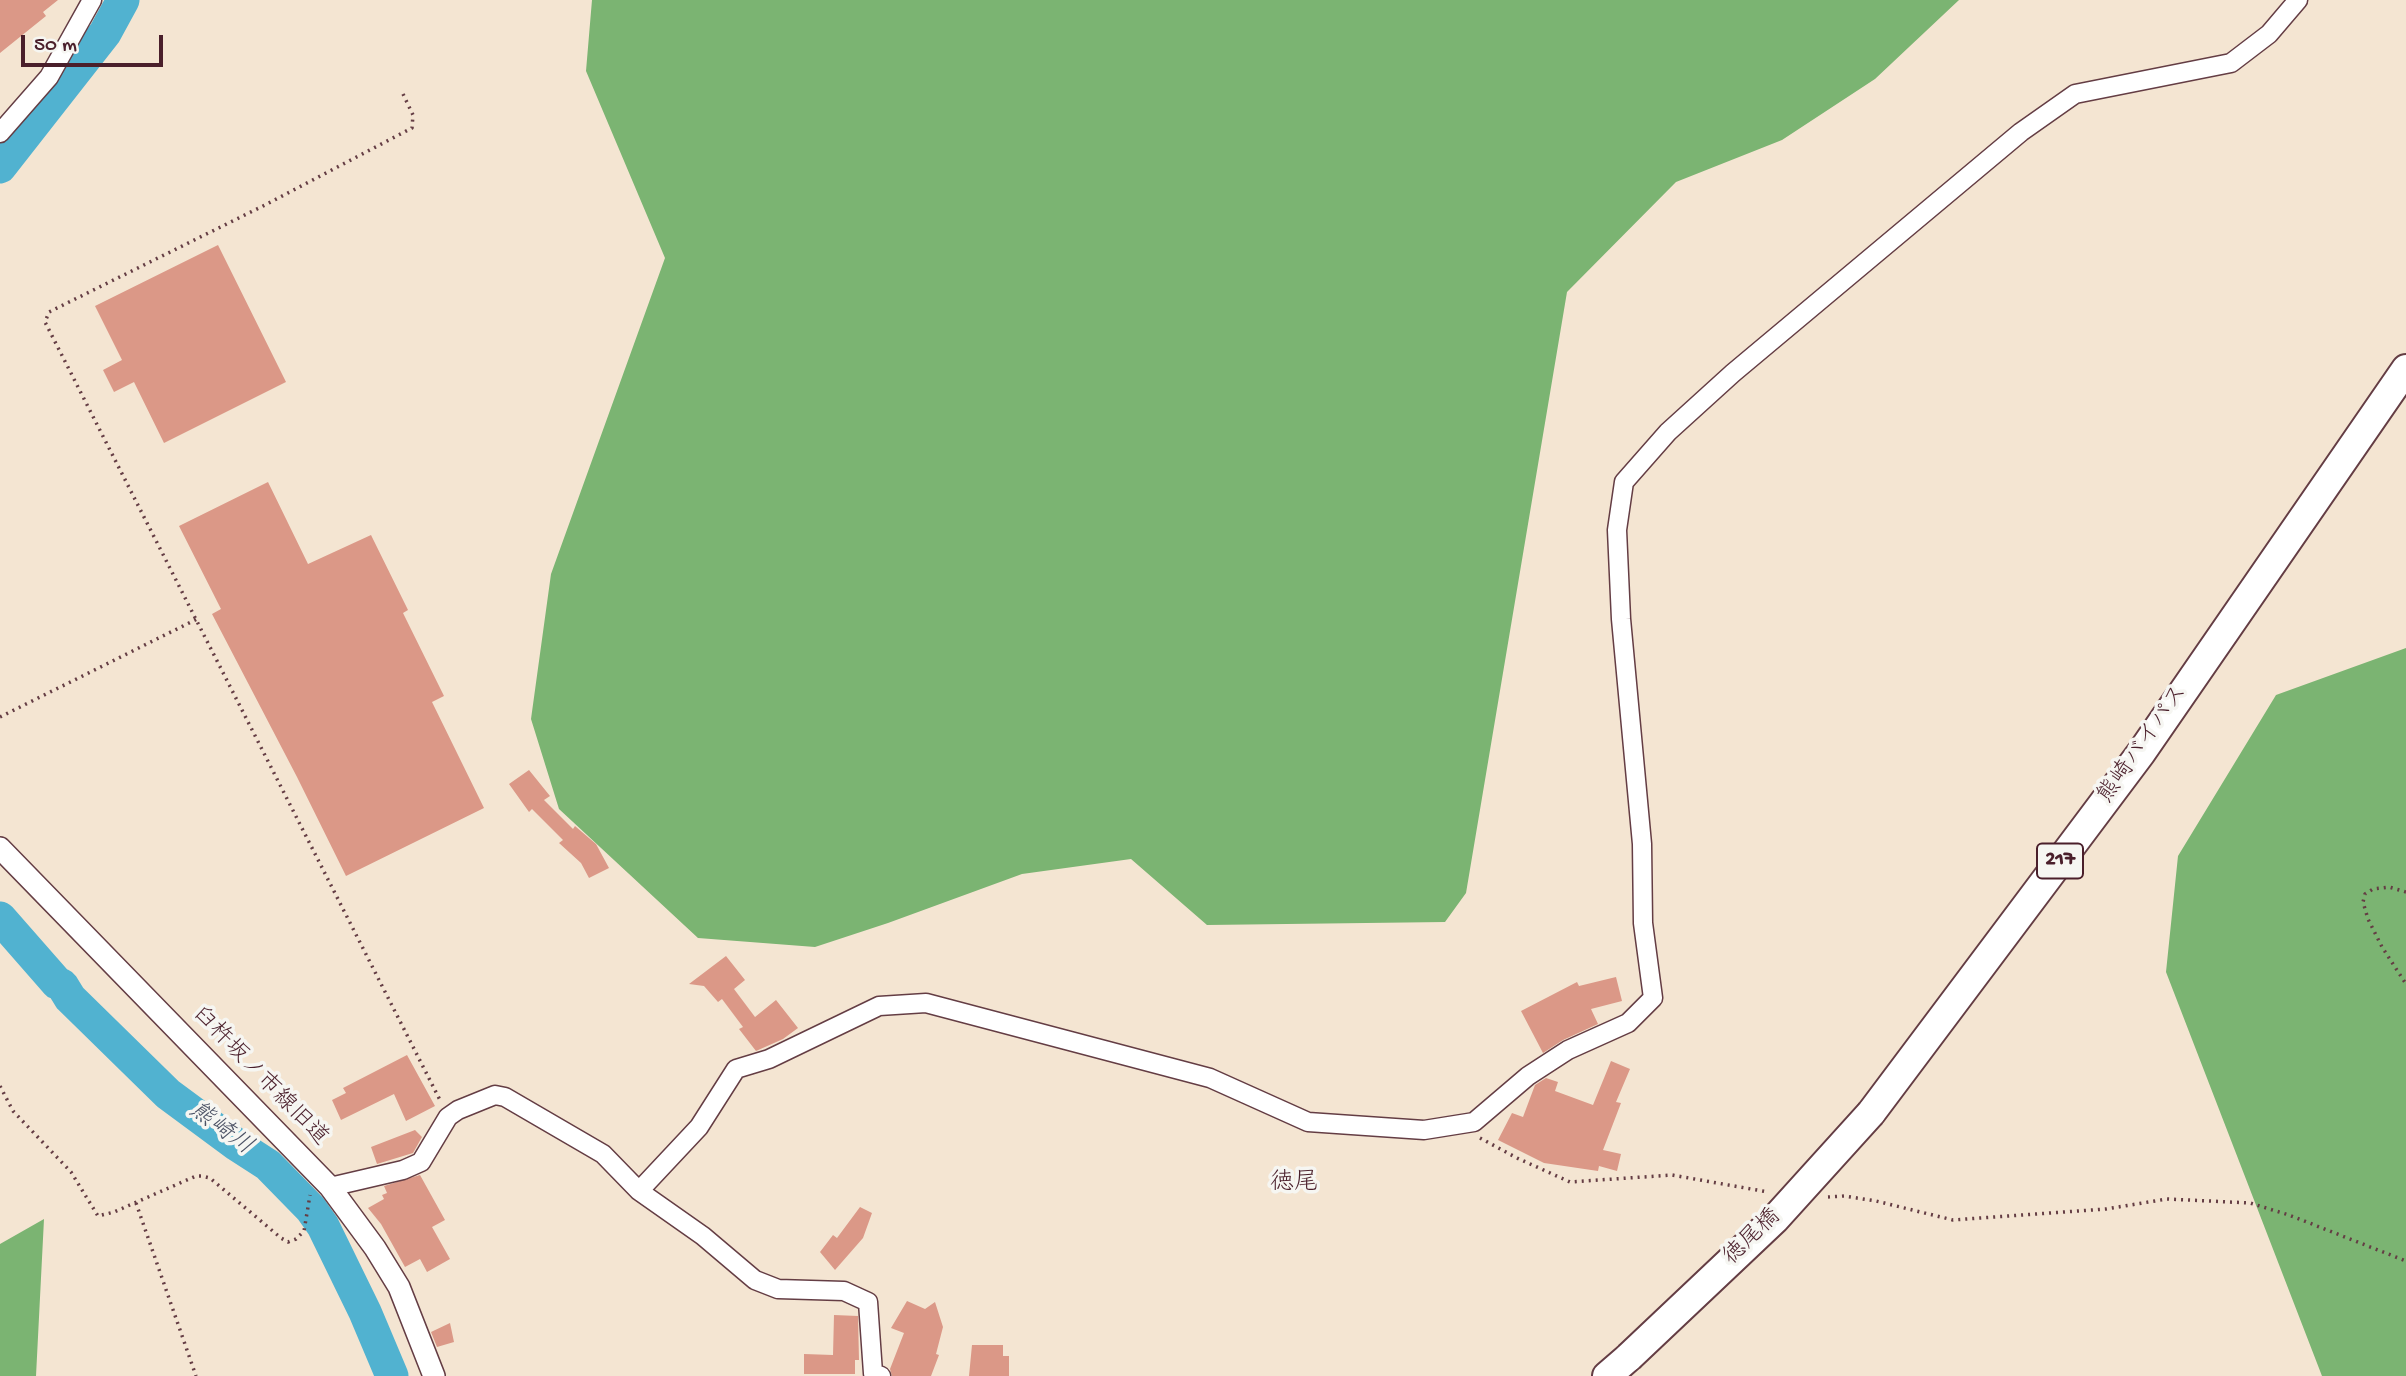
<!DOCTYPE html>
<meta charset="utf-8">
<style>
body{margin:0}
#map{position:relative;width:2406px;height:1376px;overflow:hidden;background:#f4e5d2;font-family:"Gochi Hand",sans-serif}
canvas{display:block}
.scale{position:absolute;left:21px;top:35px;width:142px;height:32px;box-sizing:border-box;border:4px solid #4a1f2b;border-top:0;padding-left:9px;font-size:21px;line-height:24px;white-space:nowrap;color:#4a1f2b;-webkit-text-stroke:5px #f6f6f2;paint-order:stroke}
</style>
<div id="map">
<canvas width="2406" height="1376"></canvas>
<div class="scale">50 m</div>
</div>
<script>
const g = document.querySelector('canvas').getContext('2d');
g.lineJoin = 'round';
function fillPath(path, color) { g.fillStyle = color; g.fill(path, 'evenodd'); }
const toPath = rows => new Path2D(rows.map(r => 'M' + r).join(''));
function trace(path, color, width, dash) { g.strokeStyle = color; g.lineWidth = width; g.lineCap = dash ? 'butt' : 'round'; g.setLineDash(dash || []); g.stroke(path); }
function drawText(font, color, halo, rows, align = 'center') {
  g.font = font + ' "Gochi Hand","Klee One",sans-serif'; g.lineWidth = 7; g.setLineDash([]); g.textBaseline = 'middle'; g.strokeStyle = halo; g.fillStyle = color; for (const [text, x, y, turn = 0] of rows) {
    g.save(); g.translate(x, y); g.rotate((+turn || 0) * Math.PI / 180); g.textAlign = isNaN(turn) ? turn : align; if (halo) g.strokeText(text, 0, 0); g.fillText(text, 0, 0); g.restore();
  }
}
fillPath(toPath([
 [592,0,1959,0,1875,79,1782,140,1676,182,1567,292,1466,893,1445,922,1207,925,1131,859,1022,874,888,923,815,947,698,938,559,809,531,719,551,574,665,258,586,71],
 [2406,648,2406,1376,2322,1376,2166,972,2178,856,2276,695],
 [44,1219,36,1376,0,1376,0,1244]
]), '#7bb472');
trace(toPath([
 [0,167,105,33,123,0],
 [0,918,57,983,62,985,70,998,168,1094,237,1145,268,1165,311,1209,323,1226,365,1312,392,1376]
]), '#51b2d0', 33);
fillPath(toPath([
 [0,0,58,0,43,12,46,16,0,53],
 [218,245,286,382,164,443,134,382,114,392,103,370,122,360,95,306],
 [268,482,308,564,371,535,408,610,403,613,444,696,432,702,484,808,346,876,297,777,212,614,221,609,179,526],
 [529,770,550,796,544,800,573,829,575,826,596,844,609,868,589,878,581,863,559,843,563,840,532,809,529,812,509,784],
 [726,956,745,980,734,989,755,1017,776,1000,798,1028,783,1039,756,1051,739,1029,743,1027,722,999,718,1002,704,986,689,984],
 [1616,977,1622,1001,1591,1009,1598,1024,1563,1040,1543,1053,1521,1011,1577,982,1579,986],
 [407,1055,435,1106,406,1121,394,1094,341,1120,332,1100,346,1093,343,1088],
 [1611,1061,1630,1069,1616,1102,1621,1103,1603,1150,1621,1154,1617,1171,1599,1166,1598,1171,1544,1163,1498,1140,1512,1113,1523,1117,1535,1085,1546,1078,1558,1082,1555,1091,1593,1105],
 [415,1130,422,1137,413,1153,377,1164,371,1147],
 [420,1175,445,1220,432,1227,450,1259,427,1272,420,1259,405,1267,381,1224,368,1208,384,1199,382,1195,387,1193,384,1186],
 [860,1207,872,1213,863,1238,835,1270,820,1252,833,1235,837,1238],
 [907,1301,925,1309,935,1302,943,1327,936,1354,939,1355,931,1376,892,1376,890,1369,904,1333,891,1328],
 [834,1315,858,1316,859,1360,855,1360,855,1374,804,1374,804,1354,833,1355],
 [450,1323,454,1342,437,1347,431,1332],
 [972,1345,1003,1345,1003,1356,1009,1356,1009,1376,969,1376]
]), '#db9887');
const minor = toPath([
 [0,133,49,77,92,0],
 [330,1187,403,1170,421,1162,448,1117,458,1110,495,1095,505,1097,603,1154,639,1191,703,1236,755,1280,778,1289,844,1291,868,1302,873,1373,881,1376],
 [639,1191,699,1127,736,1069,769,1059,879,1006,926,1003,1210,1078,1308,1122,1424,1130,1474,1122,1528,1076,1568,1050,1628,1023,1653,998,1643,923,1642,844,1621,619,1617,530,1624,482,1668,432,1733,373,2021,132,2075,94,2231,63,2269,34,2298,0]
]);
const tertiary = toPath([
 [0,848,330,1187,375,1248,399,1287,434,1376]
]);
const trunk = toPath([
 [1871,1113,2141,753,2406,369],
 [1607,1376,1629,1357]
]);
trace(minor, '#643d44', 21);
trace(tertiary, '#643d44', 24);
trace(trunk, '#643d44', 32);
trace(toPath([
 [403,94,413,115,412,128,265,205,49,312,45,322,441,1102],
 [0,717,197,619],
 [2406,892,2389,887,2373,889,2365,894,2363,902,2368,919,2382,947,2406,984],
 [0,1086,13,1111,71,1172,98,1216,114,1212,196,1176,202,1176,210,1178,281,1238,288,1242,296,1239,304,1231,310,1195],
 [1480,1138,1517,1158,1570,1182,1672,1175,1768,1192],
 [1828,1197,1844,1196,1876,1201,1953,1220,2106,1209,2167,1199,2250,1203,2289,1215,2406,1261],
 [136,1203,196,1376]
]), '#643d44', 3.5, [2, 5]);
trace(minor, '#fff', 18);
trace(tertiary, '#fff', 21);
trace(trunk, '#fff', 28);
const trunkBridge = toPath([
 [1629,1357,1775,1219,1871,1113]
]);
trace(trunkBridge, '#643d44', 32, []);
trace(trunkBridge, '#fff', 28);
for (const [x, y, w] of [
 [2060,861,46]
]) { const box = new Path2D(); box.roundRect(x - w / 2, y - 17.5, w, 35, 5); g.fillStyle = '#f6f6f2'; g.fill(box); trace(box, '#4a1f2b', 2); }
drawText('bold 21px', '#4a1f2b', null, [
 ["217",2060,861]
]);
drawText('23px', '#4a1f2b', '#f6f6f2', [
 ["熊崎バイパス",2144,745,-55],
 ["臼杵坂ノ市線旧道",259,1077,46],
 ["徳尾橋",1753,1238,-44]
]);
drawText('italic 24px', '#4c5265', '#f6f6f2', [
 ["熊崎川",220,1130,36]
]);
drawText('24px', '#4a1f2b', '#f6f6f2', [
 ["徳尾",1294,1184]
]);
</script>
